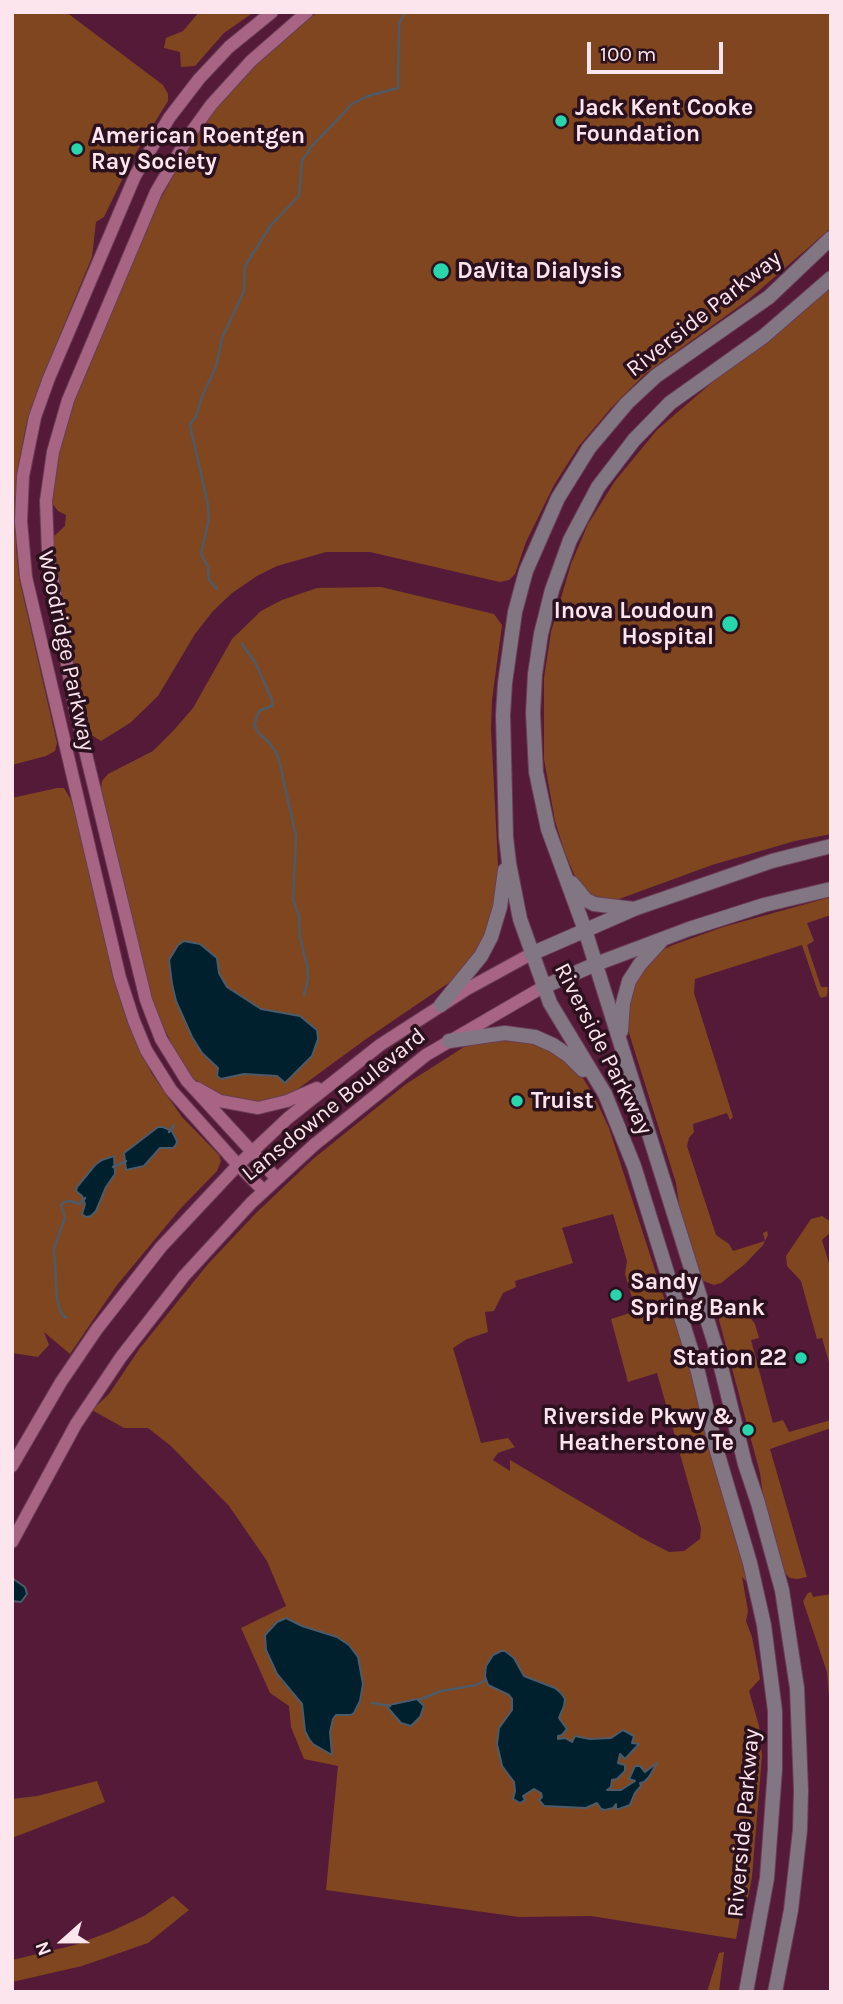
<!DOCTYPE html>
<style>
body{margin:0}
#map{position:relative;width:843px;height:2004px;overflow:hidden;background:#541a38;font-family:Karla,sans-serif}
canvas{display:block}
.frame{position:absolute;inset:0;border:14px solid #fde5ee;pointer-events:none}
.north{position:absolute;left:28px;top:1906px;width:70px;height:70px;-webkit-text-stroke:5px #2b101d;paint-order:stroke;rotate:249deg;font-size:19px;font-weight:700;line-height:28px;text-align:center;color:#fde5ee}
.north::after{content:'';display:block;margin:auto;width:24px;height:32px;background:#fde5ee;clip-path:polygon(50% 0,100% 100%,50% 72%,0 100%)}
.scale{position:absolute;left:587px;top:42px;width:136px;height:32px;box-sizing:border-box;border:4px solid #fde5ee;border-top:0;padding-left:9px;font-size:21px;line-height:24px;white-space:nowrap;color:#fde5ee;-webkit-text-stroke:5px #2b101d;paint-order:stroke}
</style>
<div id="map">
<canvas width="843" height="2004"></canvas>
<div class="frame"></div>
<div class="north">N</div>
<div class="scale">100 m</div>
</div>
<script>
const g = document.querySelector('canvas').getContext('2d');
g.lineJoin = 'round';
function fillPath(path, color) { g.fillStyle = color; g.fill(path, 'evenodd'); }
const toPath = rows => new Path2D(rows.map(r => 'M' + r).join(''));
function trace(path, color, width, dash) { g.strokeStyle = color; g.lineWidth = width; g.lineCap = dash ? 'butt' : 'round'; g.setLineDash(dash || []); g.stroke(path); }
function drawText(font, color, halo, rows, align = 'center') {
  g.font = font + ' Karla,sans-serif'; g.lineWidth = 7; g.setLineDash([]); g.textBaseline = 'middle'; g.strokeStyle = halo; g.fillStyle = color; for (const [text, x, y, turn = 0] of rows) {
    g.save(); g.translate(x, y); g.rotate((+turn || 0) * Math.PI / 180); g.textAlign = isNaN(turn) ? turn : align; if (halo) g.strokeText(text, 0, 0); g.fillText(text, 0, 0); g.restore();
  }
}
fillPath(toPath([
 [12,12,66,12,163,85,168,94,168,101,132,159,104,217,96,222,92,257,43,376,26,425,18,468,16,545,19,578,57,743,55,751,46,756,12,765],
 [199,12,254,12,224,33,195,66,181,67,180,52,164,48,166,38,183,31],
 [318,12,831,12,831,228,748,300,645,374,611,408,579,446,554,485,526,542,515,574,509,580,500,582,370,552,326,552,277,566,257,576,232,593,213,611,195,634,158,696,130,723,101,741,90,734,77,683,53,547,53,537,65,526,66,515,58,511,52,503,59,449,68,420,80,385,152,215,189,146,225,96,249,70,303,23],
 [831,286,831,834,795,841,712,865,611,902,594,900,577,881,565,853,555,821,544,759,544,678,551,632,571,564,588,524,615,481,657,430,723,373,786,327],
 [381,587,494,614,502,625,492,700,491,729,499,884,483,944,456,978,366,1039,291,1094,262,1102,219,1096,191,1077,181,1063,152,1004,101,790,102,781,108,774,153,751,174,730,193,708,232,639,261,611,282,600,317,588],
 [57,788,64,788,73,803,120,999,138,1046,152,1074,182,1117,219,1155,221,1161,217,1171,181,1208,117,1285,70,1354,44,1332,49,1345,38,1357,12,1353,12,798],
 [831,897,831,915,807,923,814,941,807,945,821,987,828,987,827,996,821,998,819,995,802,945,695,979,694,993,733,1117,730,1120,727,1113,693,1124,694,1132,689,1138,687,1146,716,1235,729,1244,733,1251,765,1241,763,1233,767,1231,768,1235,763,1245,745,1264,721,1283,714,1285,701,1280,680,1211,676,1183,629,1033,627,1016,637,975,662,950,673,945,723,927],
 [496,1036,546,1044,577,1069,593,1094,609,1128,664,1298,681,1337,750,1585,742,1577,748,1611,746,1621,752,1637,760,1679,749,1691,759,1726,762,1756,752,1877,748,1897,742,1907,736,1939,591,1916,519,1917,326,1890,338,1766,304,1759,291,1727,289,1706,270,1693,241,1628,286,1606,267,1561,229,1506,171,1446,148,1428,124,1428,92,1410,109,1394,140,1348,208,1264,255,1214,313,1159,406,1084,464,1047],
 [613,1214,627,1261,625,1274,636,1311,611,1319,628,1382,657,1373,701,1528,700,1539,684,1551,669,1552,642,1538,510,1460,510,1471,493,1460,498,1453,515,1447,508,1438,481,1443,453,1348,467,1339,488,1332,485,1312,494,1311,503,1293,516,1287,515,1281,573,1263,562,1228],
 [286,1618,302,1626,337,1637,349,1646,358,1657,363,1684,361,1701,354,1713,336,1715,333,1719,330,1732,332,1755,313,1744,309,1739,305,1731,302,1704,282,1682,273,1666,271,1626],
 [822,1216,831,1222,831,1232,822,1240,831,1270,831,1369,822,1338,817,1339,801,1281,787,1266,786,1256,811,1219],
 [732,1303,741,1305,755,1324,759,1338,751,1340,773,1423,783,1420,789,1432,831,1420,831,1428,770,1449,807,1577,797,1579,790,1578,784,1572,764,1502,760,1473,719,1320,720,1312],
 [811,1592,813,1597,831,1594,831,1721,827,1672,803,1601,808,1593],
 [97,1781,105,1802,12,1838,12,1799,37,1796],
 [173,1896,189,1910,148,1943,82,1966,12,1982,12,1960,75,1945,112,1931,144,1916],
 [724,1952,719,1992,707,1992,719,1953]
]), '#804620');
const water = toPath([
 [184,941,200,944,217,958,219,973,227,987,261,1009,300,1016,317,1030,318,1039,312,1056,285,1083,277,1076,244,1074,221,1079,217,1076,218,1068,202,1053,192,1037,176,1001,172,984,169,960,178,945,184,941],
 [158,1127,163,1127,172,1131,177,1141,176,1145,173,1148,160,1148,144,1166,126,1170,124,1153,158,1127],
 [114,1156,115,1174,106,1187,96,1211,91,1216,86,1217,82,1214,85,1204,82,1196,76,1191,77,1187,95,1165,102,1160,114,1156],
 [12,1578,25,1587,27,1594,21,1602,12,1601,12,1578],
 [286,1618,302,1626,337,1637,349,1645,358,1657,363,1684,360,1701,354,1713,351,1715,336,1715,333,1719,330,1732,332,1755,313,1744,309,1739,305,1731,302,1704,277,1674,266,1650,265,1635,277,1622,286,1618],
 [501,1651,505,1651,514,1658,524,1676,555,1688,561,1693,565,1699,564,1706,559,1718,567,1729,562,1735,558,1736,558,1739,565,1738,572,1742,575,1736,590,1739,611,1738,623,1730,634,1736,632,1743,639,1744,625,1759,620,1754,618,1763,625,1765,625,1771,617,1779,612,1780,611,1787,607,1790,621,1790,635,1781,629,1779,635,1766,640,1766,645,1772,657,1763,649,1777,644,1782,640,1783,641,1786,635,1793,630,1805,619,1809,616,1809,616,1804,613,1808,605,1810,601,1809,597,1803,586,1808,544,1806,539,1800,542,1797,541,1793,534,1789,523,1796,525,1800,520,1803,513,1799,515,1791,514,1782,502,1766,497,1744,499,1728,512,1710,512,1699,509,1695,488,1685,485,1676,486,1666,493,1655,501,1651],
 [417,1699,424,1706,420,1717,411,1726,401,1723,388,1708,389,1705,417,1699]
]);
fillPath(water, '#01202e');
trace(water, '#4d5b68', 2);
trace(toPath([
 [217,589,209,580,208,567,201,554,209,518,208,505,190,425,196,416,202,396,216,367,222,338,244,291,245,266,271,225,299,196,302,161,311,147,352,104,368,96,398,88,399,24,405,12],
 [242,644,255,662,272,700,272,706,259,711,254,725,260,735,270,743,278,756,296,836,293,900,299,915,300,938,307,965,308,979,304,995],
 [169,1132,174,1125],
 [113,1167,126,1161],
 [66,1318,61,1313,57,1299,54,1248,65,1218,61,1205,64,1202,71,1201,79,1204,85,1198],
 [419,1700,441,1691,476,1685,485,1680],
 [372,1703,390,1706]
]), '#4d5b68', 2.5);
const tertiary = toPath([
 [197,1088,220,1101,258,1108,287,1101,317,1088],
 [277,1179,187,1081,161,1039,146,1000,74,705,48,552,46,501,53,452,68,400,156,192,190,134,211,105,251,61,307,12],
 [264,1191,238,1165,171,1090,146,1050,134,1021,120,978,26,577,21,521,23,476,35,417,49,378,135,176,169,118,199,79,229,47,272,12],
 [12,1466,61,1382,97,1329,161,1247,238,1165,288,1118,380,1045,467,989,531,954],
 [12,1542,76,1424,121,1357,184,1276,251,1203,314,1145,426,1055,543,987]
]);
const secondary = toPath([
 [572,883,586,900,594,904,634,909],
 [531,954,634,909,772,861,831,846],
 [543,987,596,964,689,929,764,905,831,889],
 [441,1005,481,956,491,937,500,907,505,870],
 [621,1031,623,1003,629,981,640,964,661,941],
 [449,1041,505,1033,535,1037,553,1045,569,1056,583,1070],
 [746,1992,767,1878,775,1769,775,1711,764,1625,750,1563,716,1448,698,1372,634,1166,605,1094,550,1003,520,919,509,863,506,837,503,715,505,683,515,612,526,571,558,498,589,448,627,403,656,376,769,297,831,238],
 [775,1992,791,1910,800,1830,801,1790,797,1688,782,1590,758,1503,745,1464,717,1351,585,930,548,829,536,772,533,713,535,674,541,634,552,590,570,540,598,487,634,440,670,403,764,336,831,278]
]);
trace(tertiary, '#6a3c55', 14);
trace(secondary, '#6a3c55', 16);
trace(tertiary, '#a86583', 12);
trace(secondary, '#827683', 14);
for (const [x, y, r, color] of [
 [561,121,7,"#29d5ad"],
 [77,149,7,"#29d5ad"],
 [441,271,9,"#29d5ad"],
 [730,624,9,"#29d5ad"],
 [517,1101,7,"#29d5ad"],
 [616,1295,7,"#29d5ad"],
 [801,1358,7,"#29d5ad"],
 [748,1430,7,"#29d5ad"]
]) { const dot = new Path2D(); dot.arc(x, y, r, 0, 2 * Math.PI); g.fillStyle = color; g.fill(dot); trace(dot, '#2b101d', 2.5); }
drawText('bold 23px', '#fde5ee', '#2b101d', [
 ["Jack Kent Cooke",575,108],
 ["Foundation",575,134],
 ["American Roentgen",91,136],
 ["Ray Society",91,162],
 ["DaVita Dialysis",457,271],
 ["Inova Loudoun",714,611,"right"],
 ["Hospital",714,637,"right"],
 ["Truist",531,1101],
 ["Sandy",630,1282],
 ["Spring Bank",630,1308],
 ["Station 22",787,1358,"right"],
 ["Riverside Pkwy &",734,1417,"right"],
 ["Heatherstone Te",734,1443,"right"]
], 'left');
drawText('23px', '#fde5ee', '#2b101d', [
 ["Riverside Parkway",704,314,-38],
 ["Woodridge Parkway",66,651,78],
 ["Riverside Parkway",603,1049,63],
 ["Lansdowne Boulevard",334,1105,-39],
 ["Riverside Parkway",744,1823,-85]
]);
</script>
